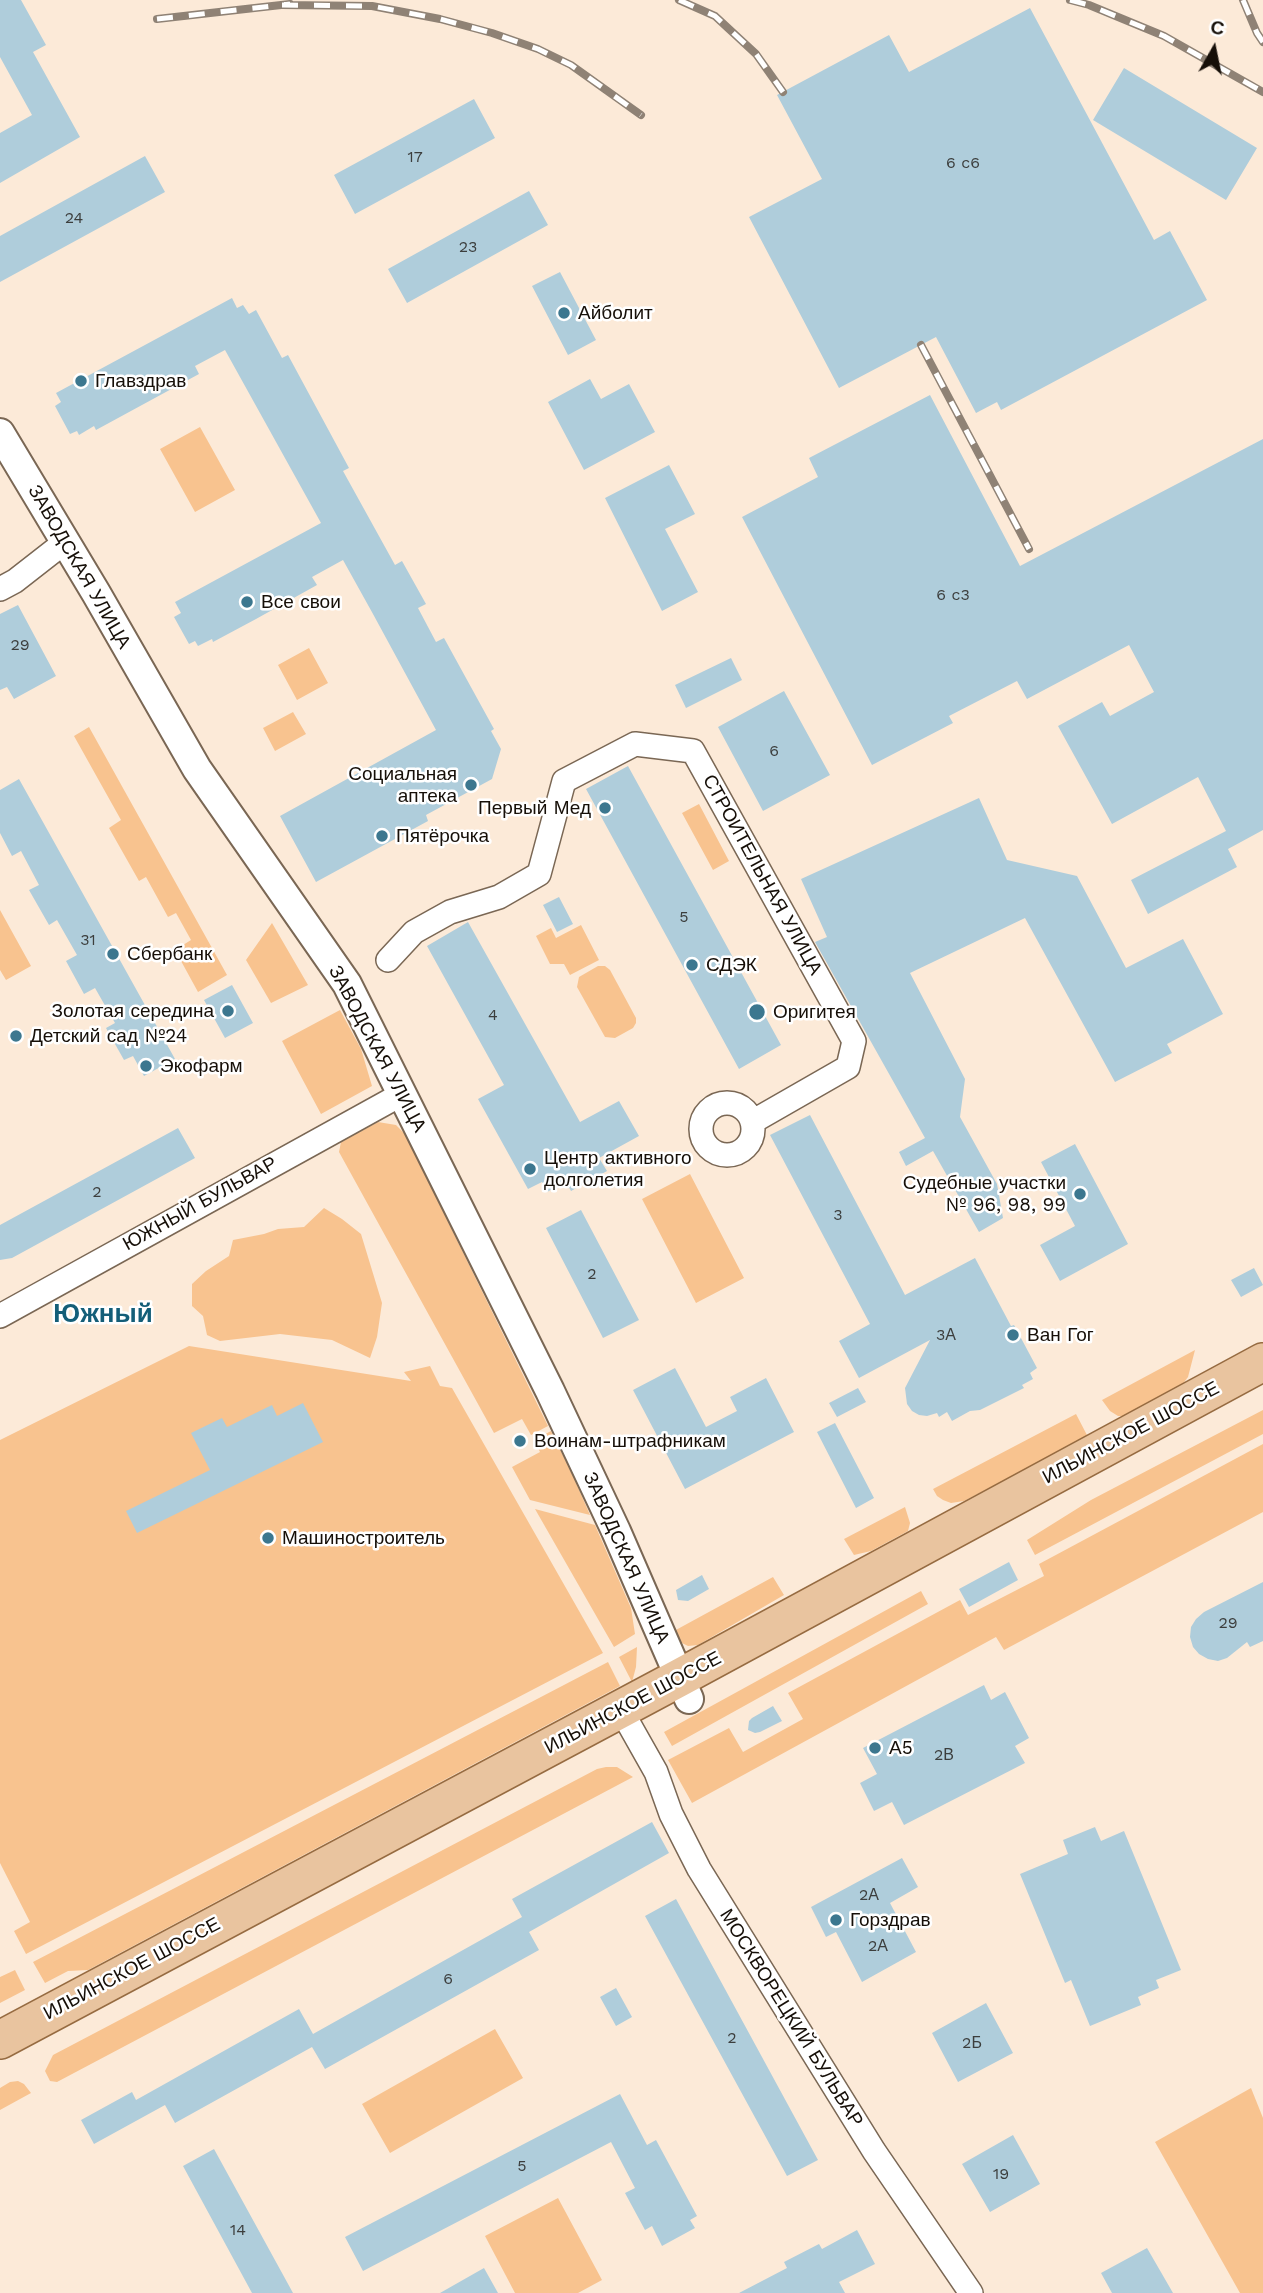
<!DOCTYPE html>
<meta charset="utf-8">
<style>
body{margin:0}
#map{position:relative;width:1263px;height:2293px;overflow:hidden;background:#fcead8;font-family:"Work Sans",sans-serif}
canvas{display:block}
.north{position:absolute;left:1179px;top:14px;width:70px;height:70px;-webkit-text-stroke:5px #fff;paint-order:stroke;rotate:9deg;font-size:19px;font-weight:700;line-height:28px;text-align:center;color:#160f08}
.north::after{content:'';display:block;margin:auto;width:24px;height:32px;background:#160f08;clip-path:polygon(50% 0,100% 100%,50% 72%,0 100%)}
</style>
<div id="map">
<canvas width="1263" height="2293"></canvas>
<div class="north">С</div>
</div>
<script>
const g = document.querySelector('canvas').getContext('2d');
g.lineJoin = 'round';
function fillPath(path, color) { g.fillStyle = color; g.fill(path, 'evenodd'); }
const toPath = rows => new Path2D(rows.map(r => 'M' + r).join(''));
function trace(path, color, width, dash) { g.strokeStyle = color; g.lineWidth = width; g.lineCap = dash ? 'butt' : 'round'; g.setLineDash(dash || []); g.stroke(path); }
function drawText(font, color, halo, rows, align = 'center') {
  g.font = font + ' "Work Sans",sans-serif'; g.lineWidth = 5; g.setLineDash([]); g.textBaseline = 'middle'; g.strokeStyle = halo; g.fillStyle = color; for (const [text, x, y, turn = 0] of rows) {
    g.save(); g.translate(x, y); g.rotate((+turn || 0) * Math.PI / 180); g.textAlign = isNaN(turn) ? turn : align; if (halo) g.strokeText(text, 0, 0); g.fillText(text, 0, 0); g.restore();
  }
}
fillPath(toPath([
 [200,427,235,490,195,512,160,449],
 [309,648,328,683,297,700,278,665],
 [293,712,306,734,275,751,263,728],
 [89,727,227,975,198,992,175,950,191,940,176,913,168,917,146,877,139,881,109,828,121,820,74,736],
 [699,804,729,861,713,870,682,813],
 [0,910,31,966,6,980,0,970],
 [272,923,308,985,271,1003,246,960],
 [581,925,599,960,570,975,564,964,550,964,536,936,551,928,556,938],
 [598,966,605,966,610,970,636,1018,636,1023,633,1028,615,1038,605,1037,577,987,579,977],
 [340,1010,361,1049,372,1086,321,1114,282,1041],
 [378,1122,396,1125,405,1134,548,1426,531,1435,522,1419,494,1433,339,1152,341,1142],
 [690,1174,744,1278,696,1303,642,1199],
 [324,1208,342,1219,361,1234,382,1303,377,1337,370,1358,332,1340,280,1334,220,1341,207,1335,203,1316,192,1306,192,1284,206,1271,229,1256,233,1240,264,1234,278,1229,304,1227],
 [189,1346,411,1381,404,1372,430,1366,440,1386,452,1388,603,1653,26,1954,14,1931,30,1922,0,1863,0,1440],
 [1195,1350,1188,1377,1182,1385,1125,1416,1118,1416,1110,1411,1102,1400],
 [1263,1410,1263,1434,1035,1555,1027,1540,1091,1500],
 [1076,1414,1088,1437,964,1501,951,1503,943,1500,937,1496,933,1489],
 [551,1431,574,1478,590,1515,530,1500,512,1467,540,1452,534,1440],
 [1263,1444,1263,1512,1004,1650,996,1637,692,1803,668,1760,729,1728,743,1752,803,1719,788,1693,960,1600,968,1615,1044,1576,1039,1564],
 [905,1507,910,1523,908,1531,871,1551,854,1555,844,1539],
 [535,1509,595,1525,631,1608,635,1634,614,1647],
 [773,1577,784,1595,698,1645,688,1646,682,1643,674,1631],
 [921,1591,928,1604,672,1746,664,1732],
 [637,1647,636,1667,632,1682,619,1657],
 [608,1662,620,1686,88,1970,68,1971,45,1983,33,1962],
 [606,1767,617,1767,633,1777,57,2082,50,2081,45,2071,53,2055,597,1769],
 [15,1970,25,1990,0,2003,0,1977],
 [495,2029,523,2078,390,2153,362,2104],
 [18,2081,24,2084,31,2093,0,2110,0,2088,10,2082],
 [1251,2088,1263,2118,1263,2293,1240,2293,1155,2142],
 [558,2198,602,2280,578,2293,515,2293,485,2236]
]), '#f8c38f');
fillPath(toPath([
 [0,0,21,0,46,45,33,52,80,137,0,183,0,133,32,115,0,57],
 [1030,8,1154,240,1170,231,1207,300,1001,410,997,402,976,413,936,337,839,388,749,217,822,179,777,95,889,35,909,72],
 [1124,68,1257,148,1226,200,1093,120],
 [474,99,495,138,355,214,334,175],
 [145,156,165,192,0,282,0,236],
 [529,191,548,225,407,303,388,269],
 [560,272,596,340,568,355,532,286],
 [232,298,237,308,243,305,249,314,256,310,282,358,288,355,349,468,343,471,395,565,402,561,426,604,418,608,436,642,444,638,494,729,491,731,501,749,492,779,426,815,428,821,316,882,280,816,436,730,373,614,343,560,312,577,317,585,256,619,213,642,212,639,198,646,195,641,189,644,174,617,181,613,175,602,321,523,225,350,195,366,199,374,96,430,94,426,79,435,77,431,70,434,55,406,61,402,56,393],
 [590,379,601,399,629,384,655,432,584,470,548,402],
 [930,395,1020,566,1263,439,1263,830,1228,849,1237,867,1148,914,1131,880,1226,831,1198,777,1112,824,1058,726,1102,702,1110,716,1154,692,1129,645,1027,699,1017,681,949,716,953,723,872,765,742,517,818,477,809,458],
 [669,465,695,514,665,529,698,592,662,611,605,498],
 [18,605,56,676,14,699,7,687,0,690,0,614],
 [731,658,742,680,686,708,675,685],
 [784,691,830,775,763,811,718,727],
 [628,766,781,1045,739,1069,586,789],
 [19,779,175,1059,144,1076,133,1056,124,1060,106,1028,115,1023,95,988,84,994,66,961,77,955,57,920,49,925,29,890,39,885,21,851,12,856,0,833,0,790],
 [979,798,1007,860,1077,876,1126,968,1183,939,1223,1014,1167,1044,1172,1053,1115,1082,1025,918,910,973,965,1079,960,1117,997,1184,1003,1218,979,1232,933,1151,906,1166,899,1152,925,1138,815,942,827,937,801,879],
 [559,897,573,924,557,932,543,905],
 [468,922,580,1122,619,1101,639,1136,599,1158,607,1171,571,1191,566,1182,547,1192,542,1182,528,1189,478,1099,504,1085,427,946],
 [232,985,253,1023,225,1038,204,1000],
 [810,1115,905,1295,975,1258,1011,1326,1014,1325,1037,1368,1030,1373,1033,1379,1022,1385,1024,1388,980,1410,970,1411,952,1421,947,1412,939,1417,937,1413,927,1416,919,1415,912,1411,907,1404,905,1388,930,1340,859,1378,839,1341,870,1324,770,1135],
 [178,1128,195,1158,12,1258,0,1260,0,1225],
 [1075,1144,1128,1244,1060,1281,1040,1245,1075,1226,1041,1162],
 [581,1210,639,1320,603,1338,546,1228],
 [1254,1268,1263,1285,1241,1297,1231,1280],
 [675,1368,706,1427,737,1411,730,1397,766,1378,794,1432,685,1489,633,1390],
 [858,1388,866,1402,837,1417,829,1403],
 [303,1403,323,1442,137,1533,126,1511,210,1470,191,1433,222,1418,227,1427,272,1405,277,1416],
 [835,1423,874,1498,856,1508,817,1432],
 [1009,1562,1018,1580,969,1607,959,1589],
 [702,1575,709,1589,688,1601,678,1600,676,1590],
 [1263,1582,1263,1641,1250,1647,1247,1642,1227,1658,1218,1661,1208,1659,1199,1654,1193,1647,1190,1637,1191,1627,1196,1619,1204,1612],
 [984,1685,991,1700,1005,1692,1029,1738,1015,1746,1025,1763,904,1825,892,1802,874,1811,860,1783,877,1774,863,1748],
 [773,1706,782,1721,760,1732,755,1733,748,1730,749,1721,752,1718],
 [652,1822,669,1853,529,1932,539,1950,325,2069,312,2047,175,2123,165,2105,94,2144,81,2120,132,2092,136,2100,299,2009,313,2034,522,1917,512,1899],
 [1095,1827,1101,1841,1124,1831,1181,1970,1156,1980,1159,1988,1138,1997,1141,2005,1090,2026,1071,1980,1065,1983,1020,1874,1068,1854,1063,1840],
 [902,1858,918,1887,890,1903,916,1952,862,1982,836,1932,826,1937,811,1907],
 [676,1899,818,2160,787,2176,645,1916],
 [616,1988,632,2017,616,2026,600,1997],
 [986,2003,1013,2053,958,2082,932,2033],
 [620,2094,647,2145,656,2140,697,2216,690,2220,695,2228,662,2246,652,2226,645,2230,625,2193,635,2188,611,2142,363,2271,345,2237],
 [1013,2135,1040,2184,990,2212,962,2164],
 [214,2149,293,2293,252,2293,183,2166],
 [857,2230,875,2264,839,2282,845,2293,739,2293,787,2268,784,2262,819,2244,822,2249],
 [1147,2248,1173,2293,1112,2293,1101,2273],
 [484,2268,498,2293,440,2293]
]), '#afcddb');
const minor = toPath([
 [0,589,15,581,65,542],
 [388,960,414,932,450,912,499,897,539,874,564,781,635,744,693,751,854,1041,848,1067,752,1122],
 '701 1129a26 26 0 1 1 52 0a26 26 0 1 1-52 0Z',
 [0,1316,402,1094],
 [621,1710,656,1772,671,1814,699,1869,874,2151,971,2293]
]);
const tertiary = toPath([
 [0,433,96,593,197,769,347,984,550,1391,616,1531,689,1699]
]);
const primary = toPath([
 [0,2040,679,1678,1263,1362]
]);
trace(minor, '#7a6754', 26);
trace(tertiary, '#7a6754', 32);
trace(primary, '#966b41', 40);
trace(minor, '#fff', 23);
trace(tertiary, '#fff', 28);
trace(primary, '#e9c49f', 37);
const rail = toPath([
 [679,0,715,16,756,54,783,92],
 [1070,0,1089,5,1164,36,1263,92],
 [1243,0,1257,33,1263,42],
 [282,5,372,6,440,19,492,33,538,49,571,65,641,115],
 [157,19,290,4],
 [921,345,1029,549]
]);
trace(rail, '#8f8275', 8);
trace(rail, '#fff', 5, [16]);
for (const [x, y, r, color] of [
 [564,313,7,"#3c778f"],
 [81,381,7,"#3c778f"],
 [247,602,7,"#3c778f"],
 [471,785,7,"#3c778f"],
 [605,808,7,"#3c778f"],
 [382,836,7,"#3c778f"],
 [113,954,7,"#3c778f"],
 [692,965,7,"#3c778f"],
 [228,1011,7,"#3c778f"],
 [757,1012,9,"#3c778f"],
 [16,1036,7,"#3c778f"],
 [146,1066,7,"#3c778f"],
 [530,1169,7,"#3c778f"],
 [1080,1194,7,"#3c778f"],
 [1013,1335,7,"#3c778f"],
 [520,1441,7,"#3c778f"],
 [268,1538,7,"#3c778f"],
 [875,1748,7,"#3c778f"],
 [836,1920,7,"#3c778f"]
]) { const dot = new Path2D(); dot.arc(x, y, r, 0, 2 * Math.PI); g.fillStyle = color; g.fill(dot); trace(dot, '#fff', 2.5); }
drawText('16px', '#3c3e3d', null, [
 ["17",415,157],
 ["6 c6",963,163],
 ["24",74,218],
 ["23",468,247],
 ["6 c3",953,595],
 ["29",20,645],
 ["6",774,751],
 ["5",684,917],
 ["31",88,940],
 ["4",493,1015],
 ["2",97,1192],
 ["3",838,1215],
 ["2",592,1274],
 ["3А",946,1335],
 ["29",1228,1623],
 ["2В",944,1755],
 ["2А",869,1895],
 ["2А",878,1946],
 ["6",448,1979],
 ["2",732,2038],
 ["2Б",972,2043],
 ["5",522,2166],
 ["19",1001,2174],
 ["14",238,2230]
]);
drawText('19px', '#160f08', '#fff', [
 ["Айболит",578,313],
 ["Главздрав",95,381],
 ["Все свои",261,602],
 ["Социальная",457,774,"right"],
 ["аптека",457,796,"right"],
 ["Первый Мед",591,808,"right"],
 ["Пятёрочка",396,836],
 ["Сбербанк",127,954],
 ["СДЭК",706,965],
 ["Золотая середина",214,1011,"right"],
 ["Оригитея",773,1012],
 ["Детский сад №24",30,1036],
 ["Экофарм",160,1066],
 ["Центр активного",544,1158],
 ["долголетия",544,1180],
 ["Судебные участки",1066,1183,"right"],
 ["№ 96, 98, 99",1066,1205,"right"],
 ["Ван Гог",1027,1335],
 ["Воинам-штрафникам",534,1441],
 ["Машиностроитель",282,1538],
 ["А5",889,1748],
 ["Горздрав",850,1920]
], 'left');
drawText('19px', '#160f08', '#fff', [
 ["ЗАВОДСКАЯ УЛИЦА",79,567,60],
 ["СТРОИТЕЛЬНАЯ УЛИЦА",762,875,61],
 ["ЗАВОДСКАЯ УЛИЦА",377,1049,62],
 ["ЮЖНЫЙ БУЛЬВАР",200,1204,-29],
 ["ИЛЬИНСКОЕ ШОССЕ",1131,1433,-28],
 ["ЗАВОДСКАЯ УЛИЦА",626,1558,66],
 ["ИЛЬИНСКОЕ ШОССЕ",633,1703,-28],
 ["ИЛЬИНСКОЕ ШОССЕ",132,1969,-28],
 ["МОСКВОРЕЦКИЙ БУЛЬВАР",791,2018,58]
]);
drawText('bold 26px', '#145e78', '#fff', [
 ["Южный",103,1314]
]);
</script>
